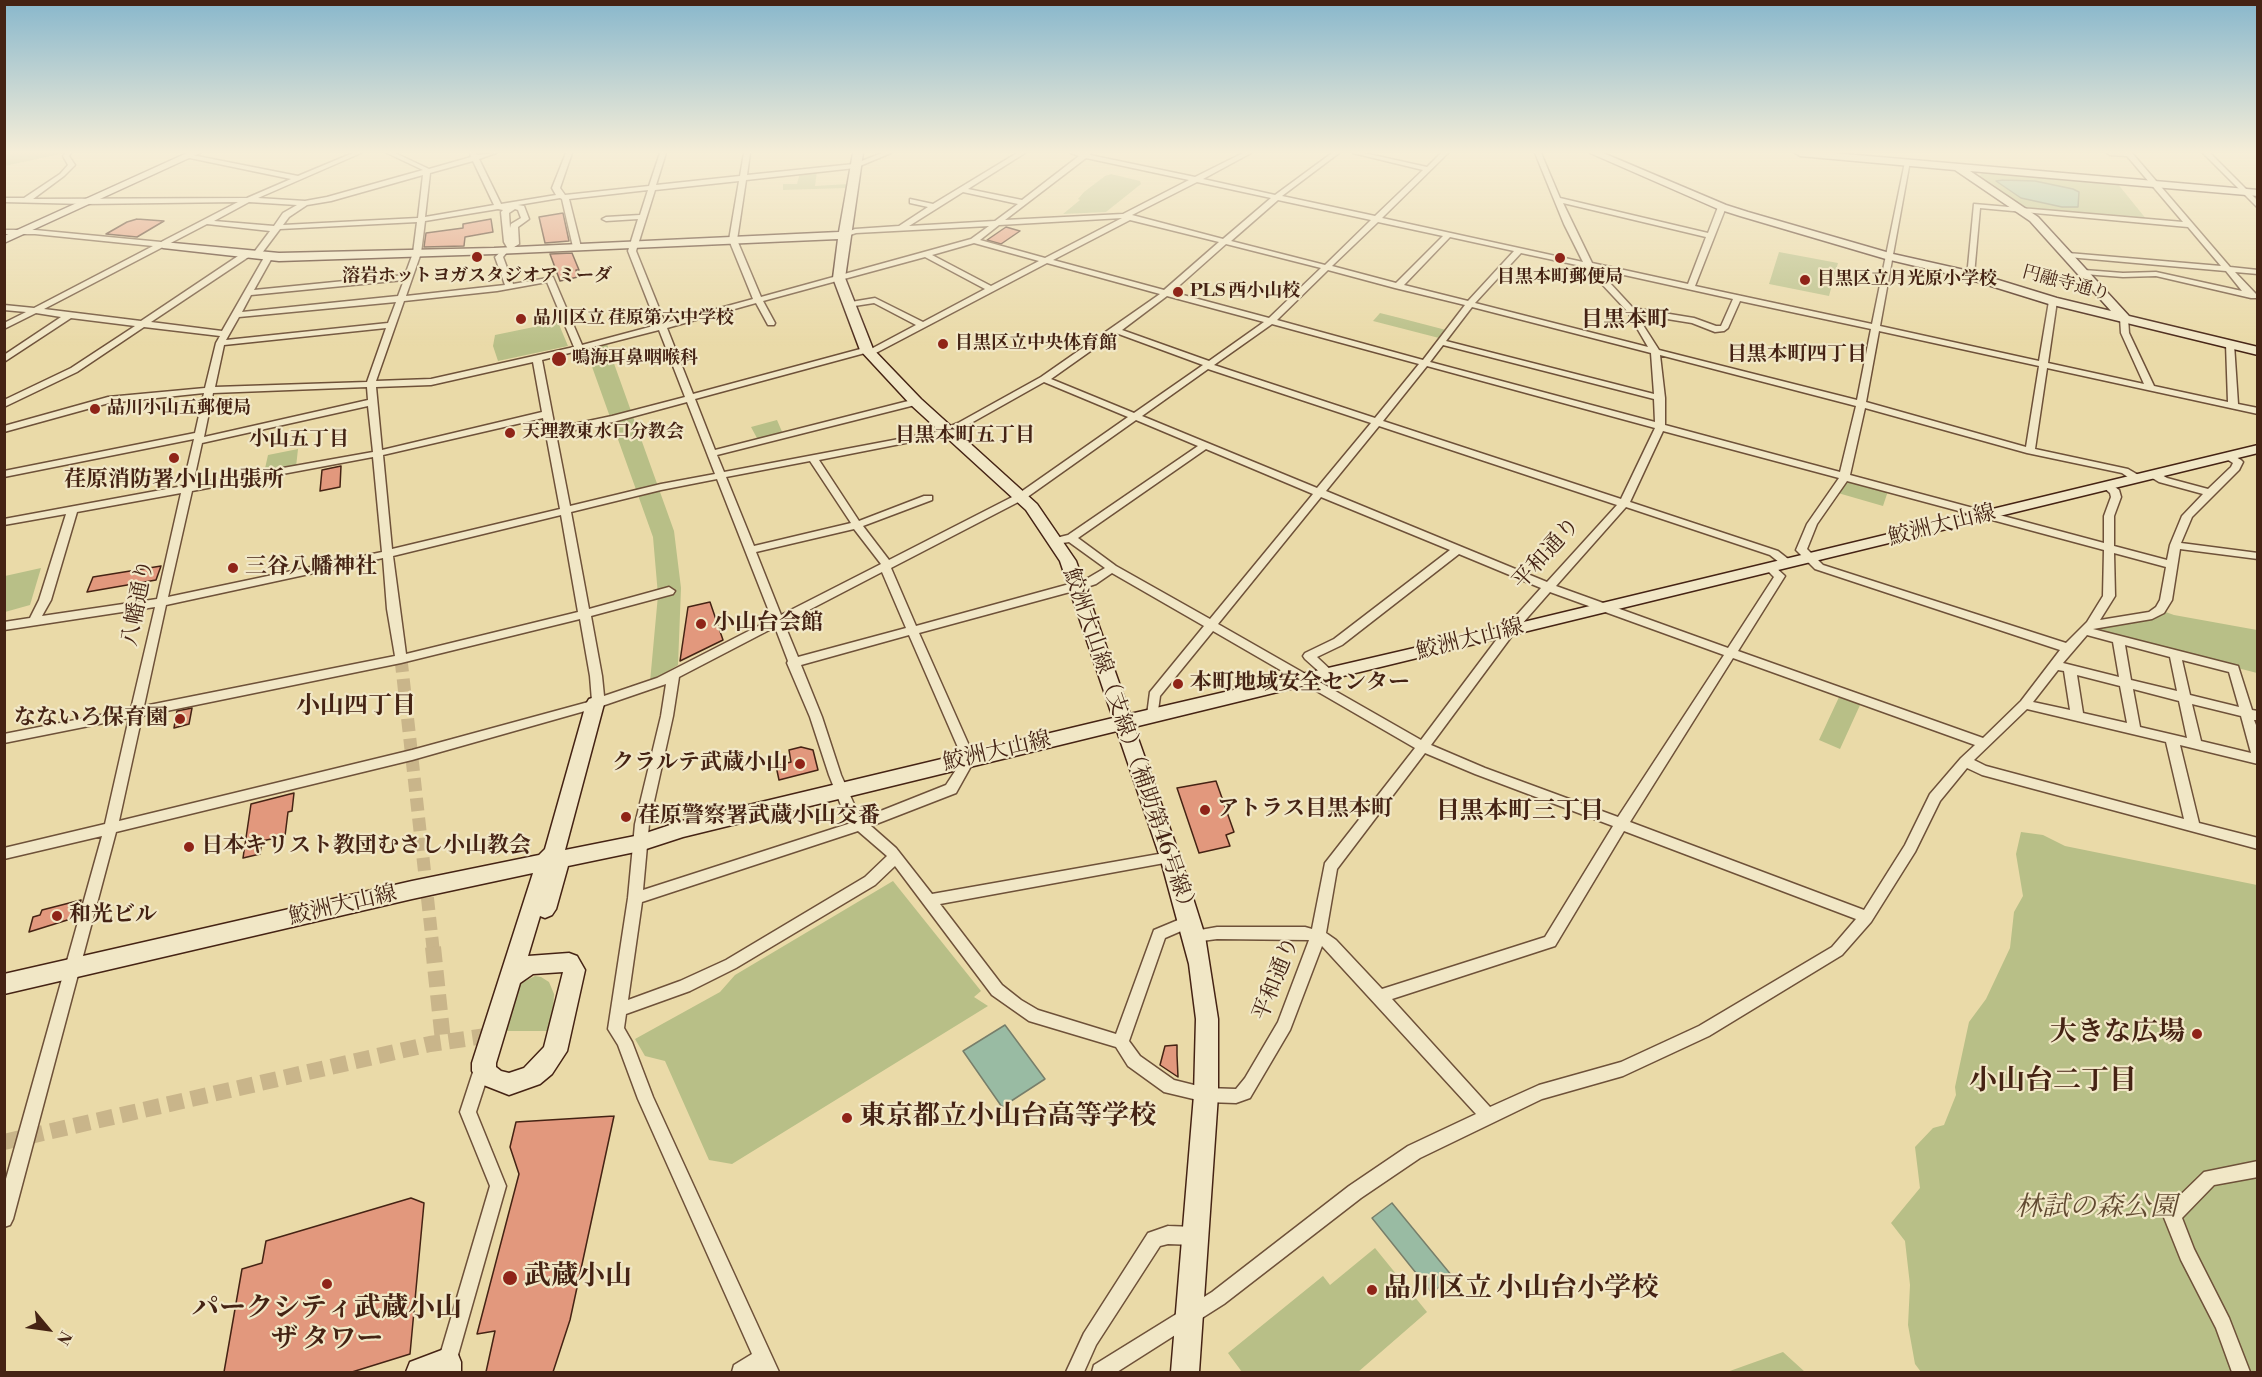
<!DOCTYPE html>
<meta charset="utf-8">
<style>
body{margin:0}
#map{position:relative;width:2262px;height:1377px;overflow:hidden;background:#eadaa8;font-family:"Libre Bodoni",serif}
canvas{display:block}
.frame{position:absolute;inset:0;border:6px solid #452314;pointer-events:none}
.north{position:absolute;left:18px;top:1299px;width:60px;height:60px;-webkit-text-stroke:4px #f1e7c6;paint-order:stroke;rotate:119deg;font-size:16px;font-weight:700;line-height:24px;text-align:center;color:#452314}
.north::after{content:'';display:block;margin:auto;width:21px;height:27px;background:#452314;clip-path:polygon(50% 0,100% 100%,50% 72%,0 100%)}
</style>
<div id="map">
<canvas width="2262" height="1377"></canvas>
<div class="frame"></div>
<div class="north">N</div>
</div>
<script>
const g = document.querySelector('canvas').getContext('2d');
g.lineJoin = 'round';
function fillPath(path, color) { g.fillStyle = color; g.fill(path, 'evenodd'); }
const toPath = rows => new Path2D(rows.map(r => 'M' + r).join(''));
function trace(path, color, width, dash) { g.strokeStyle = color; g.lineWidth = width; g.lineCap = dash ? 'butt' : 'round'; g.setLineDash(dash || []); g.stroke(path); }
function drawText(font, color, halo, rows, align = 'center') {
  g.font = font + ' "Libre Bodoni","Noto Serif JP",serif'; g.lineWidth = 4.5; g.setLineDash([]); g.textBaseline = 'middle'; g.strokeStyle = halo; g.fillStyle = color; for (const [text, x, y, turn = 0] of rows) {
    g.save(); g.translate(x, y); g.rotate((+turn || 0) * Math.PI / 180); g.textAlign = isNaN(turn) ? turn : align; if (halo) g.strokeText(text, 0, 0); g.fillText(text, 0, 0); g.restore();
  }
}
fillPath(toPath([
 [4,153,65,153,5,166],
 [817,171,815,186,847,184,847,188,783,190,783,184,797,184,800,173],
 [1984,171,2117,183,2147,220,2026,210,1978,177],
 [1111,174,1140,181,1141,184,1106,212,1063,214,1080,200,1078,199,1084,192,1105,176],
 [1779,252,1838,263,1829,296,1769,284],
 [1380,313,1400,318,1446,330,1439,338,1373,321],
 [558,322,568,346,498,361,493,346,495,335],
 [607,344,674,531,681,588,678,665,650,682,658,595,653,537,586,350],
 [777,420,783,434,758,440,751,427],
 [298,449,296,467,264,473,268,455],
 [1847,481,1888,491,1883,506,1838,493],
 [41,568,30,605,5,612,5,576],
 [2160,610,2174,615,2257,630,2257,673,2087,629],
 [1840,695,1861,703,1840,749,1819,740],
 [2021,832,2043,835,2065,846,2257,885,2257,1372,1921,1372,1915,1364,1908,1325,1910,1285,1905,1241,1891,1223,1920,1188,1915,1147,1933,1128,1944,1125,1956,1095,1955,1087,1969,1022,1986,999,2010,948,2014,912,2023,896,2016,854],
 [893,881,981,991,974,997,988,1006,732,1164,709,1160,665,1061,645,1056,635,1039,720,992,735,975],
 [535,976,541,977,549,982,554,994,552,1031,508,1031,503,1027,513,990,521,983],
 [1375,1248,1427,1312,1358,1372,1242,1372,1228,1353,1323,1276,1330,1285],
 [1783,1352,1805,1372,1727,1372]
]), '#b8bf87');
const water = toPath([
 [2003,180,2035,181,2073,189,2079,192,2078,207,2062,207,2021,198,1996,181,2003,180],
 [1005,1025,1045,1079,1002,1107,963,1051,1005,1025],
 [1392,1203,1452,1276,1432,1293,1372,1218,1392,1203]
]);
fillPath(water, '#99bba3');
trace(water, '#777e6a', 1.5);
const building = toPath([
 [563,213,569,241,545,243,539,217,563,213],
 [137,219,164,221,137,237,106,234,127,222,137,219],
 [491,219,493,232,465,237,464,246,424,247,426,233,463,228,463,224,491,219],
 [1006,227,1020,231,1001,244,987,240,1006,227],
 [572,253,579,270,576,270,578,277,560,281,550,254,572,253],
 [341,466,340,487,320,491,322,470,341,466],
 [161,566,156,580,87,592,93,577,161,566],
 [710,602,723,640,680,661,688,607,710,602],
 [192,708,189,724,174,728,177,711,192,708],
 [801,747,813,750,818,770,779,780,776,766,791,762,789,750,801,747],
 [1216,781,1234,832,1226,835,1230,846,1199,853,1177,788,1216,781],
 [294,793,292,811,288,812,285,836,262,841,260,854,243,858,251,804,294,793],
 [81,900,77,917,29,932,33,917,40,915,42,910,81,900],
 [1177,1045,1177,1055,1178,1077,1160,1065,1165,1046,1177,1045],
 [614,1116,570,1320,553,1372,486,1372,495,1331,477,1334,519,1174,510,1147,516,1122,614,1116],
 [411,1198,424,1203,410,1354,352,1372,224,1372,242,1269,262,1263,266,1241,411,1198]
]);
fillPath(building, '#e2987d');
trace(building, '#452314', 1.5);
trace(toPath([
 [401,659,433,948]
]), '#c9b58a', 13, [13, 7]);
trace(toPath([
 [433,947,443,1041],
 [4,1142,430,1044,493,1035]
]), '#c9b58a', 16, [16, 8]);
const street = toPath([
 [65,153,71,153,69,156,75,165,64,176,33,199,247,198,291,179,185,157,184,156,187,154,298,176,353,153,361,153,258,198,305,201,327,197,423,170,387,153,395,153,429,169,471,157,470,153,476,153,477,155,496,153,479,159,501,204,556,195,552,188,566,153,572,153,560,188,565,195,649,186,660,153,666,153,656,185,740,176,744,153,750,153,747,175,854,164,882,153,891,153,855,168,746,180,737,240,761,297,971,239,989,226,856,233,844,237,840,235,855,229,899,226,928,207,910,203,910,199,933,204,1017,153,1025,153,968,189,1022,200,1079,156,1071,153,1091,153,1090,155,1195,177,1243,153,1251,153,1203,179,1275,195,1332,153,1339,153,1282,196,1375,216,1423,170,1353,153,1364,153,1427,167,1441,153,1448,153,1382,218,1583,262,1564,224,1535,153,1541,153,1560,198,1708,233,1718,207,1725,205,1726,207,1695,286,1872,324,1905,162,1910,161,1880,326,2039,361,2049,301,2053,299,2057,301,2048,363,2144,384,2121,333,2120,318,2124,315,2128,318,2129,333,2154,386,2228,402,2226,344,2230,341,2234,344,2238,404,2258,408,2258,414,2047,368,2035,449,2128,469,2140,476,2140,480,2132,480,2122,473,2027,453,1865,408,1850,475,2104,543,2104,516,2111,497,2110,493,2102,486,2107,483,2111,484,2119,490,2121,497,2114,516,2114,546,2167,560,2170,545,2182,516,2203,494,2159,482,2149,476,2149,472,2157,472,2167,478,2208,489,2231,467,2233,463,2225,458,2225,454,2231,454,2241,460,2243,462,2239,470,2192,517,2181,543,2258,553,2258,559,2180,549,2172,600,2164,613,2152,619,2093,629,2238,666,2252,710,2258,711,2258,720,2254,720,2258,730,2258,764,2180,745,2199,823,2258,838,2258,849,1982,775,1967,768,1940,801,1915,852,1871,922,1842,955,1709,1036,1623,1076,1542,1099,1420,1158,1361,1198,1224,1304,1117,1372,1092,1372,1094,1365,1212,1292,1349,1186,1408,1146,1476,1114,1322,946,1290,1030,1250,1098,1236,1103,1206,1102,1164,1092,1128,1066,1116,1047,1029,1021,992,995,895,866,875,885,736,968,690,991,626,1014,624,1028,632,1042,653,1097,779,1372,732,1372,734,1365,752,1354,638,1099,618,1045,608,1029,628,898,635,824,661,716,666,684,599,707,412,760,116,832,13,1219,10,1225,4,1227,4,1186,102,836,4,859,4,848,105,824,129,718,4,743,4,734,131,709,155,607,4,630,4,622,30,618,39,600,66,514,4,525,4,519,183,486,194,439,4,477,4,471,195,433,204,393,109,403,4,432,4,426,108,397,205,388,216,343,220,336,144,327,77,372,4,407,4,400,71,368,135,326,71,318,4,362,4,355,61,317,36,313,4,329,4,323,26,312,4,310,4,305,34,308,153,246,35,234,4,234,4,230,35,230,161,242,238,202,85,204,4,202,4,198,24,198,60,174,68,165,63,156,65,153],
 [1086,158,1189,180,1123,214,1005,220,1086,158],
 [473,161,494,205,425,217,430,173,473,161],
 [423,175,418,218,283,225,289,217,307,205,331,201,423,175],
 [739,181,729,240,753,299,665,323,636,251,655,190,739,181],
 [1197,182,1271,198,1223,239,1132,215,1197,182],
 [648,190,640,215,606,217,602,219,606,221,638,219,628,251,657,325,582,345,553,277,513,284,503,257,509,250,505,248,495,257,505,285,406,296,421,253,425,221,498,209,503,210,501,212,504,242,508,249,511,249,519,244,518,227,529,219,524,206,518,205,560,198,562,199,573,247,577,249,581,247,569,199,648,190],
 [963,192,1018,204,995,221,909,226,963,192],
 [1278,200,1371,220,1325,265,1231,241,1278,200],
 [249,202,297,205,283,213,274,226,214,221,249,202],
 [1563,203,1706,237,1688,284,1592,263,1563,203],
 [515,209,518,210,521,218,511,224,510,228,509,213,515,209],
 [1122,218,1045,258,980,240,999,225,1122,218],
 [1130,220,1219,242,1164,290,1053,260,1130,220],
 [417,222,413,253,405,275,254,290,273,256,266,254,222,331,151,322,250,256,250,252,244,252,141,321,44,309,207,224,270,231,252,255,256,257,259,257,280,229,417,222],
 [1378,222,1443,236,1396,283,1332,266,1378,222],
 [1450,237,1514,251,1468,301,1404,285,1450,237],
 [974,243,1039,261,991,286,932,255,974,243],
 [1226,244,1321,268,1269,318,1172,292,1226,244],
 [1521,253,1586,267,1627,311,1648,347,1475,303,1521,253],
 [925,257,985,289,923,322,875,298,845,303,845,307,848,307,874,303,916,325,871,349,864,348,693,394,667,328,756,303,768,325,774,325,775,323,763,301,925,257],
 [1047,263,1160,294,1041,377,958,423,936,432,724,472,717,455,919,404,921,402,916,399,715,450,695,399,865,353,872,355,1047,263],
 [1597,269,1733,299,1721,326,1716,326,1694,318,1633,308,1597,269],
 [1328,270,1395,288,1465,305,1423,360,1277,320,1328,270],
 [404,280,398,296,242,312,251,295,404,280],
 [547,282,574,347,431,379,376,381,404,301,497,291,547,282],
 [1167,296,1264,322,1209,361,1122,330,1167,296],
 [1740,301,1871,329,1857,400,1659,350,1636,314,1692,323,1715,332,1724,331,1728,328,1740,301],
 [396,302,388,323,226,340,239,317,396,302],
 [1472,307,1651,353,1654,394,1446,341,1472,307],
 [1272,324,1419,364,1375,418,1214,365,1272,324],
 [386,328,367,382,215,387,224,345,386,328],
 [659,330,685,397,612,416,555,428,542,360,659,330],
 [1879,331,2039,366,2026,447,1866,402,1879,331],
 [1116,333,1203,365,1134,413,1051,379,1116,333],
 [1443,345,1654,399,1655,422,1430,362,1443,345],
 [1660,355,1856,406,1840,472,1665,425,1665,398,1660,355],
 [533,362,542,412,382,450,376,387,431,385,533,362],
 [1427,366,1655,428,1621,499,1383,421,1427,366],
 [1208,369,1371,423,1317,488,1142,416,1208,369],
 [1044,382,1128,417,1018,494,889,560,863,526,932,500,932,496,924,496,859,521,819,460,941,436,964,427,1044,382],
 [367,387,368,400,204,437,213,393,367,387],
 [687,402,715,474,661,484,570,506,556,434,613,422,687,402],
 [368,406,373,452,193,484,202,443,368,406],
 [543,418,560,509,392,549,383,455,543,418],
 [1136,420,1198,446,1068,535,1052,539,1051,541,1056,544,1069,542,1105,568,1088,578,1073,583,916,626,891,568,1026,498,1136,420],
 [1379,426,1617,505,1547,582,1326,491,1379,426],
 [1663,431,1839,478,1807,524,1796,550,1815,569,2060,650,2021,701,1983,738,1738,651,1785,576,1774,566,1766,566,1765,568,1774,577,1728,648,1556,586,1626,507,1770,555,1784,566,1792,566,1793,564,1792,562,1778,551,1630,502,1663,431],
 [1206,449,1313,494,1210,619,1116,566,1078,538,1206,449],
 [373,457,382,552,168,597,192,491,373,457],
 [810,461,851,523,754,546,726,477,810,461],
 [717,479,772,619,657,678,604,696,602,676,591,616,673,594,675,591,669,587,589,609,571,512,661,490,717,479],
 [1847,481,2104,550,2103,596,2087,622,2066,643,1823,565,1807,549,1817,524,1847,481],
 [181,493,157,599,42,616,51,600,77,512,181,493],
 [1321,497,1450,550,1334,639,1305,653,1303,656,1305,659,1324,676,1328,677,1334,673,1317,657,1342,645,1459,554,1541,588,1506,627,1421,740,1218,624,1321,497],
 [561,515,578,612,406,654,393,556,561,515],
 [854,529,881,564,781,615,756,552,854,529],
 [2114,553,2166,567,2160,600,2156,607,2149,612,2100,620,2115,596,2114,553],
 [383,558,387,609,395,656,144,706,166,605,383,558],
 [882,572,906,628,798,657,784,623,882,572],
 [1112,573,1204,626,1150,692,1147,715,1149,718,1157,718,1160,696,1213,631,1415,748,1325,863,1312,929,1305,927,1217,927,1189,932,1187,936,1189,940,1194,942,1217,939,1309,940,1278,1022,1245,1078,1236,1089,1206,1088,1174,1080,1140,1056,1129,1041,1165,938,1195,925,1197,921,1195,917,1190,915,1154,930,1116,1034,1038,1010,1021,1000,1002,985,940,904,1170,862,1175,861,1177,857,1175,853,1170,852,932,894,896,848,871,826,956,793,975,759,919,633,1081,589,1096,584,1112,573],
 [1550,592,1724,655,1618,817,1485,768,1431,745,1514,633,1550,592],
 [580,619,590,676,592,701,412,750,119,821,142,716,401,663,580,619],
 [775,627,788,661,787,663,810,717,829,775,844,813,851,823,643,890,649,824,673,716,679,677,775,627],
 [909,635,963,759,946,785,863,818,857,811,841,775,822,717,801,665,909,635],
 [2087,635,2113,642,2119,677,2063,663,2087,635],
 [2125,645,2170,657,2177,691,2131,680,2125,645],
 [1733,658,1975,745,1961,758,1930,794,1905,845,1864,910,1630,822,1733,658],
 [2182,660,2229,672,2239,707,2190,695,2182,660],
 [2058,670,2064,671,2070,710,2033,702,2058,670],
 [2077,675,2120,686,2127,723,2083,713,2077,675],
 [2133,689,2179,701,2187,738,2140,727,2133,689],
 [2192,704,2241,716,2251,753,2201,741,2192,704],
 [2027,709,2166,742,2184,819,1986,766,1974,760,2027,709],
 [1425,753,1475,774,1613,826,1545,937,1382,989,1336,940,1326,933,1337,869,1425,753],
 [858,831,887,856,865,877,726,960,680,981,628,1000,642,902,858,831],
 [1624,831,1856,919,1832,947,1699,1026,1621,1062,1539,1085,1490,1107,1392,999,1555,946,1624,831],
 [2107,153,2132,153,2230,267,2258,270,2258,274,2235,272,2256,294,2256,298,2251,298,2156,276,2123,277,2084,274,2080,272,2084,270,2123,273,2156,272,2242,291,2226,271,2068,257,2064,255,2068,253,2221,266,2188,227,1980,208,1974,275,1967,277,1974,204,2183,222,2127,156,2110,155,2107,153],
 [2203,153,2210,153,2258,201,2258,208,2203,153],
 [483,1059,489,1061,491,1066,476,1112,506,1186,456,1362,454,1369,447,1371,440,1369,438,1362,490,1186,460,1112,475,1066,477,1061,483,1059],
 [2258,1161,2258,1177,2214,1185,2182,1218,2194,1249,2229,1318,2250,1372,2232,1372,2216,1328,2181,1260,2163,1215,2166,1209,2204,1172,2258,1161],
 [1168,1226,1195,1227,1201,1230,1204,1236,1201,1242,1195,1245,1168,1244,1160,1246,1096,1345,1084,1372,1066,1372,1084,1333,1148,1233,1168,1226]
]);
const secondary = toPath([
 [187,153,200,153,4,243,4,236,187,153],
 [853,153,863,153,845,278,873,349,921,399,1037,504,1076,561,1130,714,1453,639,2258,445,2258,453,1134,727,1180,857,1205,936,1218,1019,1218,1095,1199,1372,1171,1372,1194,1095,1196,1019,1189,964,1160,857,1117,731,683,837,640,851,568,866,556,909,552,915,545,918,540,916,528,956,569,953,577,956,585,970,567,1051,552,1074,540,1084,509,1095,481,1084,472,1071,472,1063,533,873,412,899,4,994,4,974,412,881,539,855,545,849,586,704,589,699,595,697,601,699,604,704,565,850,640,835,682,821,1113,718,1060,561,1026,510,911,405,860,350,833,278,838,239,494,254,279,261,163,248,157,245,163,242,279,253,494,248,839,232,853,153],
 [563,972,544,1047,524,1068,509,1073,501,1071,496,1067,496,1063,520,983,533,974,563,972],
 [1590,153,1603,153,1726,205,1748,212,1893,254,1969,271,2057,298,2111,311,2030,221,1955,170,1800,156,1795,153,1833,153,2258,190,2258,196,1970,171,2038,217,2129,316,2258,347,2258,355,2049,304,1962,277,1886,259,1740,216,1718,209,1590,153],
 [447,1348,457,1352,461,1362,461,1372,406,1372,410,1362,447,1348]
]);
trace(street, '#6e5139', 3);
trace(secondary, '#452314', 3);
fillPath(street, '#f1e7c6');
fillPath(secondary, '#f1e7c6');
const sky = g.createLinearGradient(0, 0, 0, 346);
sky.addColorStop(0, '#88b7cc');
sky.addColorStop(0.44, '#f6eed8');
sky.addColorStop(1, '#f6eed800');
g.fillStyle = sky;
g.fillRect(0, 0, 2262, 346);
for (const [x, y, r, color] of [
 [477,257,6,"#8f2418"],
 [1560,258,6,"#8f2418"],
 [1805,280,6,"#8f2418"],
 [1178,292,6,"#8f2418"],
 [521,319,6,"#8f2418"],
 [943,344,6,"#8f2418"],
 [559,359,8,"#8f2418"],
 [95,409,6,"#8f2418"],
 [510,433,6,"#8f2418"],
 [174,458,6,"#8f2418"],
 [233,568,6,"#8f2418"],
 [701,624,6,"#8f2418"],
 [1178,684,6,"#8f2418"],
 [180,719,6,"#8f2418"],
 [800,764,6,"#8f2418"],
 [1205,810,6,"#8f2418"],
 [626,817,6,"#8f2418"],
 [189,847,6,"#8f2418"],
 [57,916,6,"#8f2418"],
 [2197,1034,6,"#8f2418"],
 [847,1118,6,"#8f2418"],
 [510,1278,8,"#8f2418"],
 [327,1284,6,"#8f2418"],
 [1372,1290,6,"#8f2418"]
]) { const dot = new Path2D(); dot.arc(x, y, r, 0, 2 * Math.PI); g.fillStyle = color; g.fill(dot); trace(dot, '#f1e7c6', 2); }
drawText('bold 18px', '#452314', '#f1e7c6', [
 ["溶岩ホットヨガスタジオアミーダ",477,277,"center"],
 ["目黒本町郵便局",1560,278,"center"],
 ["目黒区立月光原小学校",1817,280],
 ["PLS 西小山校",1190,292],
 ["品川区立 荏原第六中学校",533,319],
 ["目黒区立中央体育館",955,344],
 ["鳴海耳鼻咽喉科",572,359],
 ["品川小山五郵便局",107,409],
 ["天理教東水口分教会",522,433]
], 'left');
drawText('18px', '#452314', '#f1e7c6', [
 ["円融寺通り",2066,284,15]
]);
drawText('bold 20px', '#452314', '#f1e7c6', [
 ["目黒本町四丁目",1797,355],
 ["目黒本町五丁目",965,436],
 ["小山五丁目",299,440]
]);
drawText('bold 22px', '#452314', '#f1e7c6', [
 ["目黒本町",1625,321]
]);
drawText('bold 22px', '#452314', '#f1e7c6', [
 ["荏原消防署小山出張所",174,481,"center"],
 ["三谷八幡神社",245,568],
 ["小山台会館",713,624],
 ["本町地域安全センター",1190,684],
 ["なないろ保育園",168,719,"right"],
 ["クラルテ武蔵小山",788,764,"right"],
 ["アトラス目黒本町",1217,810],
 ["荏原警察署武蔵小山交番",638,817],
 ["日本キリスト教団むさし小山教会",201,847],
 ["和光ビル",69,916]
], 'left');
drawText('22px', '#452314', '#f1e7c6', [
 ["鮫洲大山線",1942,526,-14],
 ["平和通り",1547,554,-48],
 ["八幡通り",139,603,-79],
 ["鮫洲大山線",1470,640,-14],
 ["鮫洲大山線（支線）（補助第46号線）",1129,743,71],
 ["鮫洲大山線",997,752,-13],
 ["鮫洲大山線",343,906,-13],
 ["平和通り",1277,979,-68]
]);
drawText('bold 24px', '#452314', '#f1e7c6', [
 ["小山四丁目",356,707],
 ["目黒本町三丁目",1520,812]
]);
drawText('bold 27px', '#452314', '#f1e7c6', [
 ["大きな広場",2185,1034,"right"],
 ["東京都立小山台高等学校",859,1118],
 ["武蔵小山",524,1278],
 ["品川区立 小山台小学校",1384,1290],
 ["パークシティ武蔵小山",327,1310,"center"],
 ["ザ タワー",327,1341,"center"]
], 'left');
drawText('italic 27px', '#624a31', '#f1e7c6', [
 ["林試の森公園",2096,1209]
]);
drawText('bold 28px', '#452314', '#f1e7c6', [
 ["小山台二丁目",2053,1082]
]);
</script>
